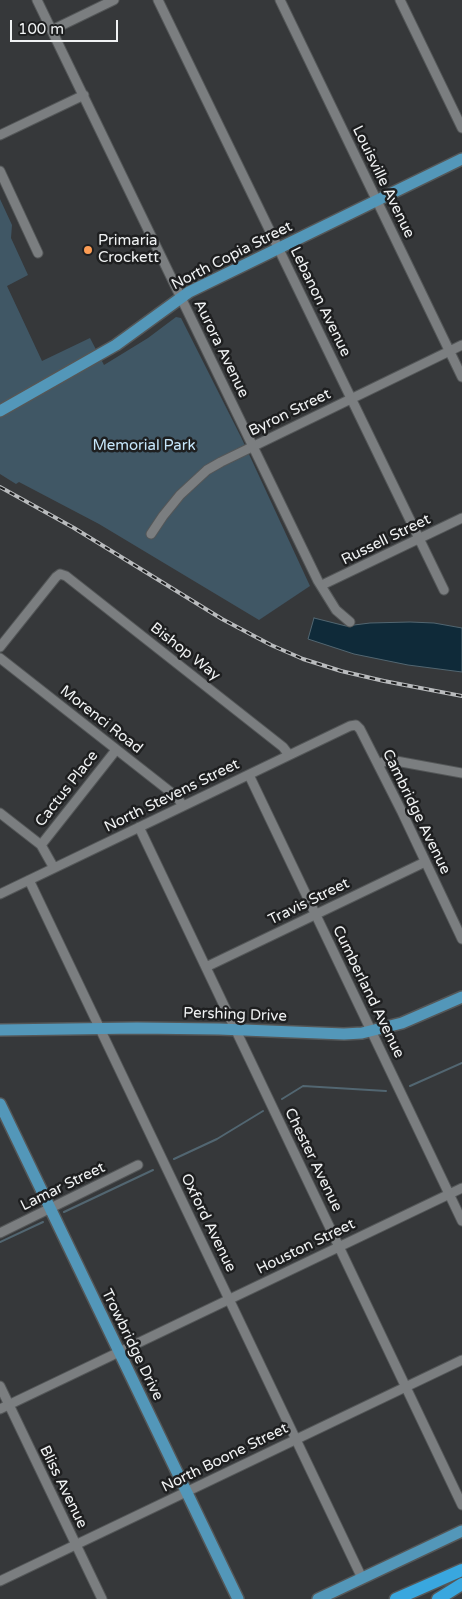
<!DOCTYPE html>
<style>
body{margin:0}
#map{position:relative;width:462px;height:1599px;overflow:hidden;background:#36383a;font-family:"Varela Round",sans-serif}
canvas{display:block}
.scale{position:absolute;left:10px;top:20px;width:108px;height:22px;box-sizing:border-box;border:2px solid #f0f2f3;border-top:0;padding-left:6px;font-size:15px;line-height:18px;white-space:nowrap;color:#f0f2f3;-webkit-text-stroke:4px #1e1f20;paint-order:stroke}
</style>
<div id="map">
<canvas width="462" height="1599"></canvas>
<div class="scale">100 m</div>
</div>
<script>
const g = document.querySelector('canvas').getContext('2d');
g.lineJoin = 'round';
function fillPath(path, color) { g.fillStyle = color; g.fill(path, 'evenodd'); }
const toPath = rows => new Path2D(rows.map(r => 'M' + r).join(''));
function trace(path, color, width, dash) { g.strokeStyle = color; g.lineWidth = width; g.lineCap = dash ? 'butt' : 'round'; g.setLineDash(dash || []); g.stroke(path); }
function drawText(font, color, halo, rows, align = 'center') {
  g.font = font + ' "Varela Round",sans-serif'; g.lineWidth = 5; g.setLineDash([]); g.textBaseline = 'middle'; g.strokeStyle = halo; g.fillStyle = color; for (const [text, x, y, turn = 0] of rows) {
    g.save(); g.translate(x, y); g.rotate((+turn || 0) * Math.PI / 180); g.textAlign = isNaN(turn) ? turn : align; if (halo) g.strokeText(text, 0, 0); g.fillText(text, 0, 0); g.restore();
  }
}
fillPath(toPath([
 [0,199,12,225,11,238,28,275,7,286,42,361,90,338,104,365,148,338,176,317,181,318,241,437,310,586,259,620,99,524,19,482,16,484,0,474]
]), '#405765');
const water = toPath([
 [314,618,346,626,370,623,410,622,434,623,462,628,462,672,408,665,354,654,308,639,314,618]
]);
fillPath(water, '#0f2a39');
trace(water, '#526671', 1);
trace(toPath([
 [410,1086,462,1063],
 [282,1099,303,1086,386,1091],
 [174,1159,217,1139,263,1111],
 [64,1212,153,1170],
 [0,1242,43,1222]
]), '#526671', 2);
const minor = toPath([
 [37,0,318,581,336,610,350,622],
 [158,0,444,590],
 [280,0,462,377],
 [400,0,462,128],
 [52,30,114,0],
 [0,135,84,95],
 [0,171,38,253],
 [151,534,163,516,180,495,207,470,221,462,462,345],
 [322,585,462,518],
 [0,647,56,577,60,574,66,576,283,747,289,755],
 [0,658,177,797,183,806],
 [378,764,386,761,396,761,462,773],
 [249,775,462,1221],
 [0,813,41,845,54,868],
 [139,827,462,1505],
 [41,845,116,750],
 [29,880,362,1578],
 [0,894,350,726,356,725,360,729,402,812,462,939],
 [206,967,425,862],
 [0,1233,138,1165],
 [0,1386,102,1599],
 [0,1409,462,1188],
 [0,1581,462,1360]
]);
const major = toPath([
 [0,411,116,345,189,292,462,159],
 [0,1030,137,1028,219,1029,344,1034,362,1033,402,1023,462,997],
 [0,1104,238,1599],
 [318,1599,462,1531]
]);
const highway = toPath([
 [396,1599,462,1570],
 [438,1599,462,1584]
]);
trace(minor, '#545758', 11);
trace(major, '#545758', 14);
trace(highway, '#545758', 15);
trace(minor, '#7b7e80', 9);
trace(major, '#5397b9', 11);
trace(highway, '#39a7df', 12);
const rail = toPath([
 [0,487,74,528,222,619,271,645,303,659,341,671,384,681,462,696]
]);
trace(rail, '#b9bbbd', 4);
trace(rail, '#1e1f20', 2, [5.5]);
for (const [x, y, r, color] of [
 [88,250,5,"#fd9d54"]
]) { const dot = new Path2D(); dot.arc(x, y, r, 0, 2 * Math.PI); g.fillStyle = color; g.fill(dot); trace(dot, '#1e1f20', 2); }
drawText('15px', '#f0f2f3', '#1e1f20', [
 ["Louisville Avenue",383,182,64],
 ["North Copia Street",232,256,-27],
 ["Lebanon Avenue",320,302,64],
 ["Aurora Avenue",221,349,64],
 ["Byron Street",290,413,-26],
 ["Russell Street",386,540,-26],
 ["Bishop Way",185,652,38],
 ["Morenci Road",101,720,38],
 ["Cactus Place",67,789,-52],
 ["North Stevens Street",172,796,-26],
 ["Cambridge Avenue",416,812,64],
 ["Travis Street",309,902,-26],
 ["Cumberland Avenue",368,992,64],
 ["Pershing Drive",235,1015,2],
 ["Chester Avenue",313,1160,64],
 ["Lamar Street",63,1187,-26],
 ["Oxford Avenue",208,1223,64],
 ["Houston Street",306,1247,-26],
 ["Trowbridge Drive",132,1345,64],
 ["North Boone Street",225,1458,-26],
 ["Bliss Avenue",63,1487,64]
]);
drawText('15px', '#f0f2f3', '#1e1f20', [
 ["Primaria",98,241],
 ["Crockett",98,258]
], 'left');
drawText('15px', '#c6e6fa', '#1e1f20', [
 ["Memorial Park",144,446]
]);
</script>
